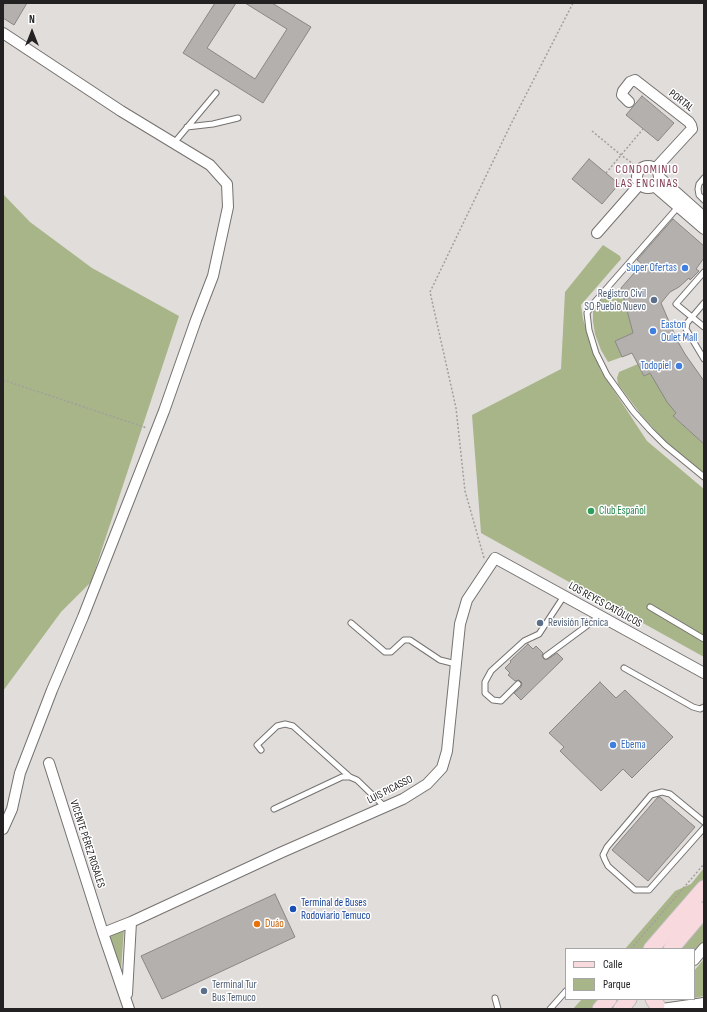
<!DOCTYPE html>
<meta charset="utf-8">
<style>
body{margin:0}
#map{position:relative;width:707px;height:1012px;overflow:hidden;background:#e1dddb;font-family:"Sofia Sans Condensed",sans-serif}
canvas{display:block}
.frame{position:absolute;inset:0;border:4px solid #232121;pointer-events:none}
.legend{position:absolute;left:565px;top:948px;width:130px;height:52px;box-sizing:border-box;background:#fff;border:1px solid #a7a6a6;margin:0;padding:5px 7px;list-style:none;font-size:12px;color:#232121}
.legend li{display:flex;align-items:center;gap:8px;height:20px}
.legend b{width:20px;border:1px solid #a7a6a6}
.north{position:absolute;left:12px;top:12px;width:40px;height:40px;-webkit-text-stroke:3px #fff;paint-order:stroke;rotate:0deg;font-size:11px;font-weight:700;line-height:16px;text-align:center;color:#232121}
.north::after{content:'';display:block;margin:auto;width:14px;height:18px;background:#232121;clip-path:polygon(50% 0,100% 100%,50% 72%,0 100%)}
</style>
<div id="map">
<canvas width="707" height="1012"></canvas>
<div class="frame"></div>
<ul class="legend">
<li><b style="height:5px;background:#f7d9de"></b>Calle</li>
<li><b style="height:11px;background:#a8b589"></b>Parque</li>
</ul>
<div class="north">N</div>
</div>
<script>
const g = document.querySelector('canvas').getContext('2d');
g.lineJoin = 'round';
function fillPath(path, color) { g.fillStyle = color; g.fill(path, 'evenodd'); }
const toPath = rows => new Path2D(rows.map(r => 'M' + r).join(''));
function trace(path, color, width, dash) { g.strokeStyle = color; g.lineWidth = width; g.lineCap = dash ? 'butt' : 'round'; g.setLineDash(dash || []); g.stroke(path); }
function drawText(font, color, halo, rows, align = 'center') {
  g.font = font + ' "Sofia Sans Condensed",sans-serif'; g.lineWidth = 3; g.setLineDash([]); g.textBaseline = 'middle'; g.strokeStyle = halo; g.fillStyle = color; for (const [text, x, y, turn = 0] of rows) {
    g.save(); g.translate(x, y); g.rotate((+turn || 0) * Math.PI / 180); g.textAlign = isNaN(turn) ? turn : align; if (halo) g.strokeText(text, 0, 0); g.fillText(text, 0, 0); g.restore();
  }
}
fillPath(toPath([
 [3,194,30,222,92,268,179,316,91,582,61,612,3,691],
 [603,245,620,256,621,259,581,305,583,319,591,344,601,371,647,441,704,489,704,657,481,533,472,415,561,369,565,292],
 [621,288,633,333,615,341,622,357,608,362,601,350,595,334,593,321,593,309,601,300],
 [638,364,644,376,650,373,676,413,673,416,704,444,704,474,668,444,642,416,618,384,617,378,619,372],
 [704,868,704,880,645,949,625,949,675,891,691,884],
 [704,919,704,943,694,954,694,949,679,949],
 [124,929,121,970,108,935],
 [704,959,704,996,694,998,694,971],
 [582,999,603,999,594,1009,573,1009]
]), '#a8b589');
const building = toPath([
 [5,3,27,3,14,25,3,18,3,6,5,3],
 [215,3,236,3,207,48,255,79,287,29,245,3,272,3,311,27,263,103,183,53,215,3],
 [642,96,674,123,658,141,626,115,642,96],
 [589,159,619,184,602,204,572,179,589,159],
 [673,219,704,246,704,258,696,269,699,271,690,280,689,278,679,287,670,292,661,303,677,340,685,354,704,381,704,444,673,416,676,413,667,402,650,373,644,376,632,353,622,357,615,341,633,333,621,288,642,264,637,260,673,219],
 [528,644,533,649,536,646,543,653,542,656,544,659,548,659,557,653,563,659,521,700,514,693,521,687,522,683,519,680,515,681,508,675,510,673,505,668,511,662,510,661,528,644],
 [600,682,616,698,625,690,673,737,632,778,623,769,601,791,560,751,564,747,549,733,600,682],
 [658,797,660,797,695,827,648,881,612,850,658,797],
 [275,894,295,937,162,999,141,956,275,894]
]);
fillPath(building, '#b3b0ae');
trace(building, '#898684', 1);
const lane = toPath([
 [187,127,213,124,238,118],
 [174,143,216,93],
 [704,178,699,184,698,189,699,195,704,200],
 [678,207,593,304,587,313,589,330,596,353,607,375,633,411,650,430,665,445,704,477],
 [704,272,676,304,704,327],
 [704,303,687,323,686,329,704,359],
 [650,607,704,639],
 [351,623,385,652,391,652,404,640,410,640,440,660,456,664],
 [546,656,600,616],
 [624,668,693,707,700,709,704,707],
 [518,684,501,701,493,700,485,693,485,682,491,671,524,641,539,634,564,596],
 [261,750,257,745,277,726,285,724,293,726,350,777],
 [274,809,342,777,350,777,357,780,385,807],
 [704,822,670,794,662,792,651,795,607,847,603,855,605,860,608,866,635,890,649,890,704,828],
 [495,998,498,1009],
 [550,1009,566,991]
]);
const street = toPath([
 [3,33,121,111,210,165,227,184,228,207,213,276,196,320,164,411,83,617,52,690,20,773,12,809,3,829],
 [629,102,622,95,623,91,630,82,635,80,689,122,691,125,692,129,689,132,655,169],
 '637 177a11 11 0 1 1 22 0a11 11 0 1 1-22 0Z',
 [659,177,704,217],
 [654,186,704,229],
 [597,233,640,184],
 [49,763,103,933,129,1009],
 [103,933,131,922,280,853,403,799,427,784,442,768,447,751,460,624,467,600,495,558,704,673],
 [694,960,704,948],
 [127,994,131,922],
 [662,1009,704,1003]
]);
const primary = toPath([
 [651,949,704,888],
 [671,949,704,910],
 [653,999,657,1005],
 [600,1009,609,999],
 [621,1009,629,999]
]);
trace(lane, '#757270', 7);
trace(street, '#757270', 12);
trace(primary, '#bdbcbc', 17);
trace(toPath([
 [592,131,621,155,640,169],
 [606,173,643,129],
 [3,380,147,428],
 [484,558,465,491,456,408,430,292,512,122,573,3],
 [631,949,704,864]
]), '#a29f9d', 1.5, [2, 2]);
trace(lane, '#fff', 5);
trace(street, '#fff', 10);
trace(primary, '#f7d9de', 15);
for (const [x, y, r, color] of [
 [685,268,4,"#3f7fe0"],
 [654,300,4,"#5c6f8a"],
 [653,331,4,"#3f7fe0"],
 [679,366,4,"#3f7fe0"],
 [591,511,4,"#2e9e5b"],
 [540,623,4,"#5c6f8a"],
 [613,745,4,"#3f7fe0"],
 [293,909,4,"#1a4fb4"],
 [257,924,4,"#e8710a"],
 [204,991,4,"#5c6f8a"]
]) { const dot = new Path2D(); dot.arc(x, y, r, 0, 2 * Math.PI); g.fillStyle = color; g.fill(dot); trace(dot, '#fff', 1.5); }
drawText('11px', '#232121', '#fff', [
 ["PORTAL",681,101,38],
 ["LOS REYES CATÓLICOS",605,605,29],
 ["LUIS PICASSO",390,790,-27],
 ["VICENTE PÉREZ ROSALES",87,844,72]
]);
drawText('11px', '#366cbe', '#fff', [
 ["Super Ofertas",677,268],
 ["Easton",661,325,"left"],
 ["Oulet Mall",661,338,"left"],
 ["Todopiel",671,366],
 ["Ebema",621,745,"left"]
], 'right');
drawText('11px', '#4e5e75', '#fff', [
 ["Registro Civil",646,294,"right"],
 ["SO Pueblo Nuevo",646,307,"right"],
 ["Revisión Técnica",548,623],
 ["Terminal Tur",212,985],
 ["Bus Temuco",212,998]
], 'left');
drawText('11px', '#27864d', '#fff', [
 ["Club Español",599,511]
], 'left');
drawText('11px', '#164399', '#fff', [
 ["Terminal de Buses",301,903],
 ["Rodoviario Temuco",301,916]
], 'left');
drawText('11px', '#c56008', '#fff', [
 ["Duáo",265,924]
], 'left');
g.letterSpacing = '1px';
drawText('12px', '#833c54', '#fff', [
 ["CONDOMINIO",647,170],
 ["LAS ENCINAS",647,184]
]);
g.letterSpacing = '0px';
</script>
